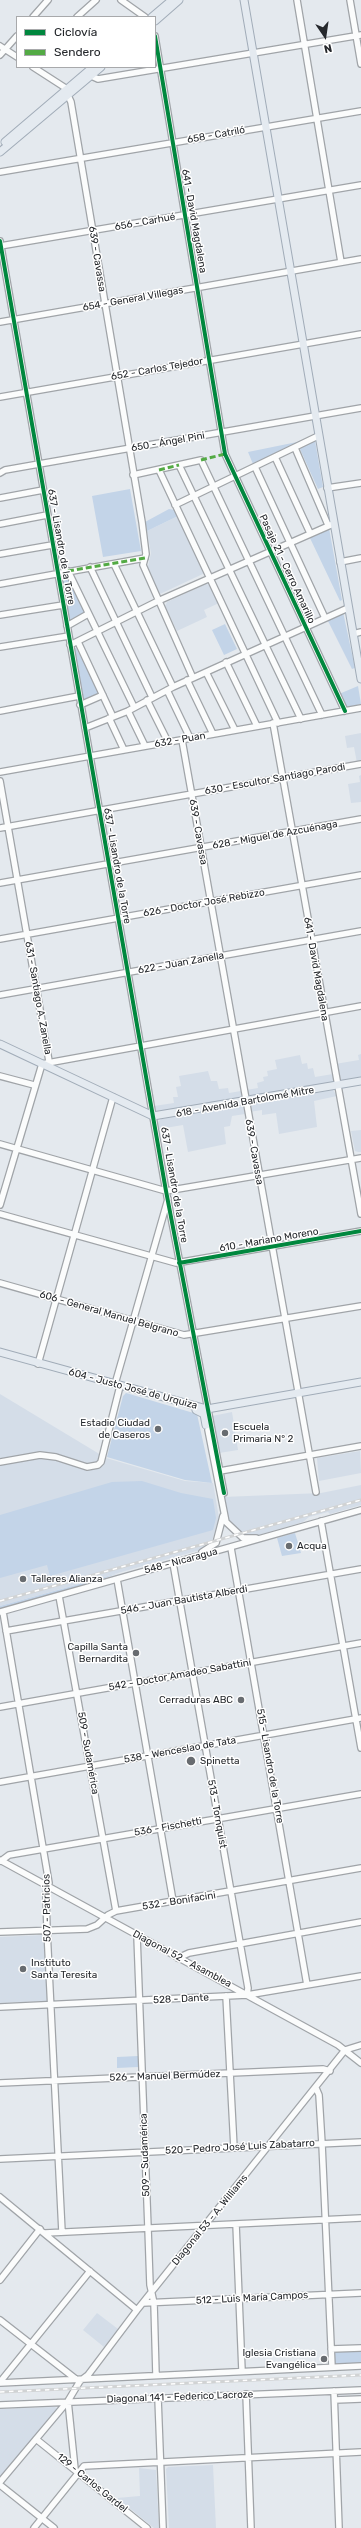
<!DOCTYPE html>
<meta charset="utf-8">
<style>
body{margin:0}
#map{position:relative;width:361px;height:2528px;overflow:hidden;background:#e4e9ee;font-family:Rubik,sans-serif}
canvas{display:block}
.legend{position:absolute;left:16px;top:16px;width:140px;height:52px;box-sizing:border-box;background:#fff;border:1px solid #a8a9ab;margin:0;padding:5px 7px;list-style:none;font-size:12px;color:#25282c}
.legend li{display:flex;align-items:center;gap:8px;height:20px}
.legend b{width:20px;border:1px solid #a8a9ab}
.north{position:absolute;left:305px;top:16px;width:40px;height:40px;-webkit-text-stroke:3px #fff;paint-order:stroke;rotate:167deg;font-size:11px;font-weight:700;line-height:16px;text-align:center;color:#25282c}
.north::after{content:'';display:block;margin:auto;width:14px;height:18px;background:#25282c;clip-path:polygon(50% 0,100% 100%,50% 72%,0 100%)}
</style>
<div id="map">
<canvas width="361" height="2528"></canvas>
<ul class="legend">
<li><b style="height:5px;background:#00873e"></b>Ciclovía</li>
<li><b style="height:5px;background:#53aa44"></b>Sendero</li>
</ul>
<div class="north">N</div>
</div>
<script>
const g = document.querySelector('canvas').getContext('2d');
g.lineJoin = 'round';
function fillPath(path, color) { g.fillStyle = color; g.fill(path, 'evenodd'); }
const toPath = rows => new Path2D(rows.map(r => 'M' + r).join(''));
function trace(path, color, width, dash) { g.strokeStyle = color; g.lineWidth = width; g.lineCap = dash ? 'butt' : 'round'; g.setLineDash(dash || []); g.stroke(path); }
function drawText(font, color, halo, rows, align = 'center') {
  g.font = font + ' Rubik,sans-serif'; g.lineWidth = 3; g.setLineDash([]); g.textBaseline = 'middle'; g.strokeStyle = halo; g.fillStyle = color; for (const [text, x, y, turn = 0] of rows) {
    g.save(); g.translate(x, y); g.rotate((+turn || 0) * Math.PI / 180); g.textAlign = isNaN(turn) ? turn : align; if (halo) g.strokeText(text, 0, 0); g.fillText(text, 0, 0); g.restore();
  }
}
fillPath(toPath([
 [178,516,205,573,160,594,147,571,151,553,147,531],
 [206,584,210,585,219,603,204,610,207,617,177,631,165,606,167,602],
 [361,733,361,762,357,763,354,747,347,748,345,736],
 [361,775,361,802,351,803,348,784,360,782,359,776],
 [361,1054,361,1080,339,1082,335,1064,359,1060,358,1055],
 [300,1055,302,1064,307,1063,308,1069,313,1068,315,1077,333,1074,333,1083,247,1097,246,1090,258,1088,257,1083,264,1081,263,1077,268,1076,267,1071,277,1069,275,1060],
 [208,1071,211,1081,217,1081,219,1089,228,1088,229,1093,241,1091,243,1097,156,1112,154,1106,174,1103,173,1097,178,1097,176,1087,181,1086,179,1076],
 [333,1090,337,1096,314,1101,317,1127,279,1134,276,1113,262,1115,262,1110,249,1112,249,1105,252,1104],
 [241,1105,244,1106,245,1114,232,1116,230,1126,224,1127,226,1144,188,1152,183,1125,159,1129,158,1122,161,1119],
 [361,1130,361,1152,358,1152,355,1151,351,1131],
 [0,1394,106,1458,185,1481,213,1483,219,1518,211,1544,200,1550,0,1606],
 [232,1412,238,1450,219,1453,212,1416],
 [360,1451,361,1473,319,1481,317,1458],
 [361,1485,361,1505,330,1514,328,1512,309,1517,303,1522,255,1536,244,1535,227,1519,223,1497,321,1493],
 [44,1935,47,2001,0,2003,0,1937],
 [97,2313,118,2329,104,2347,83,2330],
 [55,2407,57,2409,0,2477,0,2409],
 [213,2465,216,2528,169,2528,166,2469,168,2467],
 [139,2468,156,2470,159,2528,154,2528,117,2498,140,2496]
]), '#d4dde8');
fillPath(toPath([
 [307,440,253,464,248,452],
 [315,441,323,487,318,489,299,447],
 [130,489,141,551,103,557,92,496],
 [169,509,175,510,178,516,147,531,145,522],
 [329,528,342,600,340,601,309,536],
 [68,574,86,614,69,624,60,575],
 [343,612,355,668,352,669,327,619],
 [225,624,237,649,224,655,212,630],
 [76,648,101,694,85,701,83,700,74,649],
 [358,686,361,704,346,708,339,694],
 [126,1393,197,1414,212,1483,185,1480,107,1457,123,1396],
 [142,1481,181,1493,213,1499,216,1518,213,1530,50,1576,47,1565,0,1578,0,1515,112,1482],
 [295,1533,301,1553,282,1556,277,1538],
 [119,1573,85,1585,0,1609,0,1606],
 [138,2056,138,2067,117,2068,117,2057],
 [361,2350,361,2365,335,2364,335,2351]
]), '#c3d4e8');
const minor = toPath([
 [121,0,145,17],
 [297,0,341,262],
 [350,0,361,64],
 [33,17,48,0],
 [77,17,96,0],
 [155,36,225,454,345,711],
 [0,46,17,57],
 [0,55,17,36],
 [33,67,64,87,71,102,142,522,146,554,143,565,193,678],
 [87,74,98,79,361,35],
 [0,172,361,111],
 [0,241,166,1191,224,1493],
 [0,246,361,185],
 [0,322,361,259],
 [0,397,361,334],
 [295,448,328,525],
 [275,457,310,533],
 [179,465,301,719],
 [255,467,325,618],
 [159,470,278,723],
 [0,473,5,470,39,464,361,408],
 [133,475,201,460,322,715],
 [327,488,361,483],
 [0,498,43,490],
 [175,505,318,436],
 [0,524,47,515],
 [0,554,52,545],
 [340,562,361,558],
 [114,564,173,687],
 [90,567,152,697],
 [68,571,134,707],
 [0,584,145,558],
 [0,615,63,605],
 [67,626,88,614],
 [353,634,361,632],
 [78,642,113,717],
 [70,645,158,601,333,524],
 [0,647,69,636],
 [226,662,257,726],
 [206,672,235,730],
 [187,680,213,734],
 [167,690,190,738],
 [147,700,168,742],
 [80,705,103,695],
 [0,711,79,696],
 [128,711,145,746],
 [109,718,124,750],
 [273,723,361,1214],
 [85,728,128,711,173,687,348,608],
 [182,740,316,1492],
 [0,772,361,708],
 [0,781,49,1061],
 [0,828,361,764],
 [0,883,361,819],
 [0,939,361,875],
 [0,995,361,931],
 [0,1076,34,1085],
 [0,1144,166,1191,361,1158],
 [0,1205,42,1064,361,1006],
 [0,1214,176,1263,361,1231],
 [0,1283,184,1335,361,1306],
 [38,1364,113,1097],
 [115,1384,168,1199],
 [208,1430,226,1522,243,1538,256,1538],
 [0,1462,40,1455,56,1457,87,1467,98,1465,101,1462,120,1386],
 [220,1471,361,1446],
 [321,1521,361,1748],
 [231,1548,307,1985],
 [202,1552,216,1543,223,1516],
 [173,1563,248,1988,247,1995],
 [117,1579,173,1901],
 [59,1596,116,1911],
 [0,1612,361,1510],
 [3,1612,49,1883,46,1894,47,1930,62,2232],
 [6,1631,361,1569],
 [0,1707,361,1643],
 [0,1782,361,1718],
 [0,1860,338,2045,361,2063],
 [1,1861,9,1855,361,1794],
 [0,1932,87,1929,97,1925,108,1915,116,1911,361,1868],
 [137,1936,148,2228,150,2285,154,2303,156,2375],
 [178,1958,189,1953,361,1922],
 [226,1996,234,2148],
 [0,2007,247,1995,361,1976],
 [0,2083,323,2069,330,2071],
 [316,2088,319,2095,322,2144,332,2367],
 [0,2159,361,2142],
 [0,2197,137,2310],
 [236,2224,242,2371],
 [45,2233,361,2218],
 [0,2280,40,2229],
 [143,2303,361,2293],
 [0,2320,77,2380],
 [331,2349,361,2348],
 [0,2382,90,2271],
 [0,2383,361,2366],
 [334,2391,339,2528],
 [246,2394,251,2528],
 [158,2398,163,2528],
 [335,2400,361,2399],
 [68,2401,75,2469],
 [0,2405,361,2390],
 [36,2439,147,2528],
 [0,2482,68,2401,80,2381,88,2375,137,2310,345,2050,361,2045],
 [0,2485,54,2528],
 [34,2528,84,2466,361,2452]
]);
const major = toPath([
 [244,0,361,679],
 [152,17,172,0],
 [155,21,179,0],
 [5,142,93,67],
 [0,152,101,67],
 [0,1044,153,1116,361,1081],
 [0,1352,207,1409,361,1382],
 [196,1410,204,1414,206,1425]
]);
trace(minor, '#a0a4a8', 8);
trace(major, '#a1acb8', 9);
trace(minor, '#fbfcfc', 5.5);
trace(major, '#e4eaf0', 7);
const rail = toPath([
 [0,1601,361,1500],
 [0,2392,361,2375]
]);
trace(rail, '#d1d3d4', 3);
trace(rail, '#fff', 1.5, [4.5]);
trace(toPath([
 [201,460,225,454],
 [159,470,179,465],
 [68,571,145,558]
]), '#53aa44', 3, [6, 3]);
trace(toPath([
 [155,36,225,454,345,711],
 [0,241,166,1191,224,1493],
 [179,1263,361,1231]
]), '#00873e', 4);
for (const [x, y, r, color] of [
 [158,1429,4,"#686c70"],
 [225,1433,4,"#686c70"],
 [289,1546,4,"#686c70"],
 [23,1579,4,"#686c70"],
 [136,1653,4,"#686c70"],
 [241,1700,4,"#686c70"],
 [191,1761,5,"#686c70"],
 [23,1969,4,"#686c70"],
 [324,2359,4,"#686c70"]
]) { const dot = new Path2D(); dot.arc(x, y, r, 0, 2 * Math.PI); g.fillStyle = color; g.fill(dot); trace(dot, '#fff', 1.5); }
drawText('10px', '#25282c', '#fff', [
 ["658 - Catriló",216,135,-10],
 ["641 - David Magdalena",194,221,80],
 ["656 - Carhué",145,222,-10],
 ["639 - Cavassa",97,259,81],
 ["654 - General Villegas",133,299,-10],
 ["652 - Carlos Tejedor",157,369,-10],
 ["650 - Ángel Pini",168,442,-10],
 ["637 - Lisandro de la Torre",61,547,80],
 ["Pasaje 21 - Cerro Amarillo",287,569,65],
 ["632 - Puan",180,740,-10],
 ["630 - Escultor Santiago Parodi",275,779,-10],
 ["639 - Cavassa",198,832,80],
 ["628 - Miguel de Azcuénaga",275,835,-10],
 ["637 - Lisandro de la Torre",117,866,80],
 ["626 - Doctor José Rebizzo",204,903,-10],
 ["622 - Juan Zanella",181,963,-10],
 ["641 - David Magdalena",316,969,80],
 ["631 - Santiago A. Zanella",38,998,80],
 ["618 - Avenida Bartolomé Mitre",245,1102,-10],
 ["639 - Cavassa",254,1152,80],
 ["637 - Lisandro de la Torre",174,1185,80],
 ["610 - Mariano Moreno",269,1240,-10],
 ["606 - General Manuel Belgrano",109,1314,16],
 ["604 - Justo José de Urquiza",133,1389,15],
 ["548 - Nicaragua",181,1561,-15],
 ["546 - Juan Bautista Alberdi",184,1600,-10],
 ["542 - Doctor Amadeo Sabattini",180,1675,-10],
 ["538 - Wenceslao de Tata",180,1750,-10],
 ["509 - Sudamérica",88,1753,80],
 ["515 - Lisandro de la Torre",270,1766,80],
 ["513 - Tornquist",217,1814,80],
 ["536 - Fischetti",168,1827,-10],
 ["532 - Bonifacini",179,1901,-9],
 ["507 - Patricios",47,1908,-91],
 ["Diagonal 52 - Asamblea",182,1959,28],
 ["528 - Dante",181,1999,-3],
 ["526 - Manuel Bermúdez",165,2076,-2],
 ["520 - Pedro José Luis Zabatarro",240,2147,-3],
 ["509 - Sudamérica",145,2155,-92],
 ["Diagonal 53 - A. Williams",210,2220,-51],
 ["512 - Luis María Campos",252,2298,-3],
 ["Diagonal 141 - Federico Lacroze",180,2397,-2],
 ["129 - Carlos Gardel",92,2483,39]
]);
drawText('10px', '#25282c', '#fff', [
 ["Estadio Ciudad",150,1423,"right"],
 ["de Caseros",150,1435,"right"],
 ["Escuela",233,1427],
 ["Primaria N° 2",233,1439],
 ["Acqua",297,1546],
 ["Talleres Alianza",31,1579],
 ["Capilla Santa",128,1647,"right"],
 ["Bernardita",128,1659,"right"],
 ["Cerraduras ABC",233,1700,"right"],
 ["Spinetta",200,1761],
 ["Instituto",31,1963],
 ["Santa Teresita",31,1975],
 ["Iglesia Cristiana",316,2353,"right"],
 ["Evangélica",316,2365,"right"]
], 'left');
</script>
